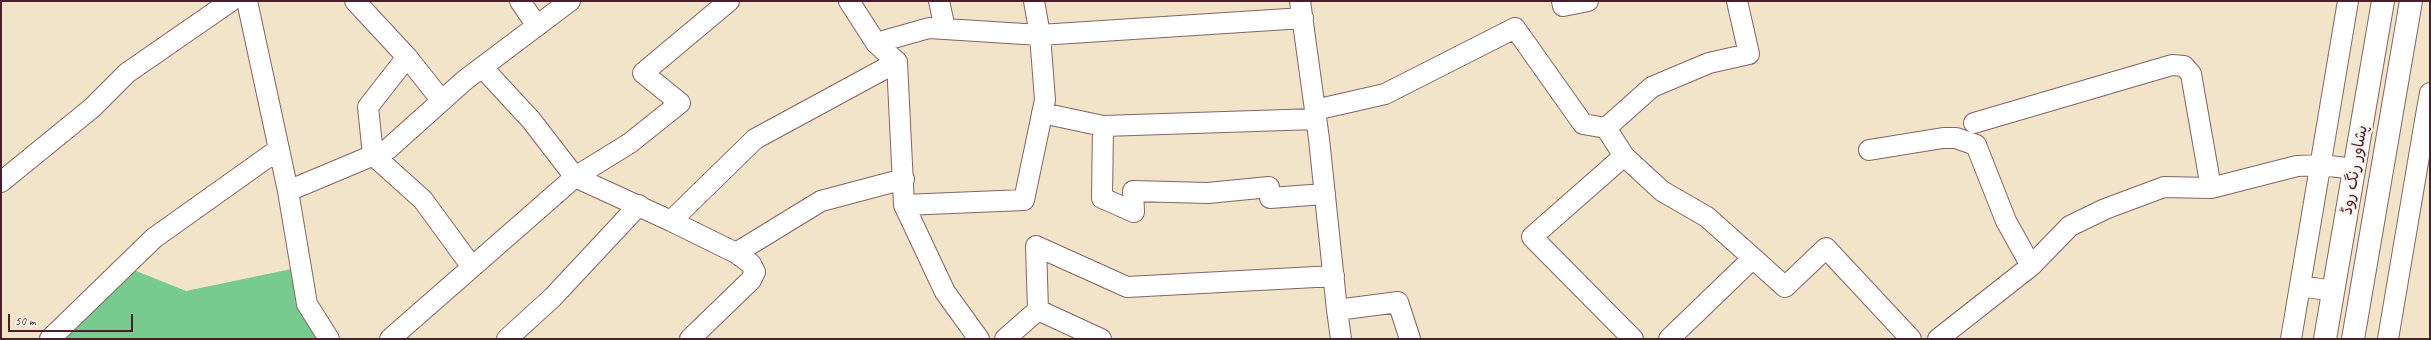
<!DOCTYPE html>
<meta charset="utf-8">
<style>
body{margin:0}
#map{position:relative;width:2431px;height:340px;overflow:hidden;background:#f2e4c9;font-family:Caveat,sans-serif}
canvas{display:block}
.frame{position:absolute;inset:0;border:2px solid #4a1f2b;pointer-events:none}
.scale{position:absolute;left:8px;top:314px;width:125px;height:18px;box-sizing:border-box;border:2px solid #4a1f2b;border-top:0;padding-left:5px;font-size:12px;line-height:14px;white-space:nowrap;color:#4a1f2b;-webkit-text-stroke:3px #f7f3e8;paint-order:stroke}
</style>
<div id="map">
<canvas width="2431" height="340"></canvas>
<div class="frame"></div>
<div class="scale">50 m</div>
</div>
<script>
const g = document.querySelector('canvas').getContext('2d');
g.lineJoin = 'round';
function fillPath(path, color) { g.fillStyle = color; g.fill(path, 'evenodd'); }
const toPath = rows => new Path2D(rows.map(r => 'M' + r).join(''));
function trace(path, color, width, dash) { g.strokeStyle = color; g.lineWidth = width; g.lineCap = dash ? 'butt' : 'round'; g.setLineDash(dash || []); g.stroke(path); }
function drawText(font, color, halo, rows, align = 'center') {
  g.font = font + ' Caveat,"Playpen Sans Arabic",sans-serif'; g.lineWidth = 4; g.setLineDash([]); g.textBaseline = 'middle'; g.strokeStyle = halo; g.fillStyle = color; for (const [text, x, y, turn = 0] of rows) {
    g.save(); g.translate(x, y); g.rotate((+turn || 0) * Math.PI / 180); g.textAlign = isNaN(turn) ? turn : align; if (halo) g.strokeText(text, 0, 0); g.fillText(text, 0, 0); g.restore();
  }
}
fillPath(toPath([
 [124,266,186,291,301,267,329,339,50,339]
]), '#77cb8e');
const street = toPath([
 [247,1,288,191,307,304,329,339],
 [355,1,407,57,442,101],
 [520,1,537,26],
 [849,1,876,43,897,62,904,205,945,292,979,339],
 [939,1,945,29],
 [1300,1,1319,139,1337,310,1398,302,1410,339],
 [1562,1,1563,6,1588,1],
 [876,43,929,28,1040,35,1303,18],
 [407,57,368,107,373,155,423,200,472,267],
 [482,67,531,120,575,177,671,221,736,253,751,264,755,272,751,280,690,339],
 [2430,93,2425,121,2430,119],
 [1315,110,1385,94,1515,28,1583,124,1606,128,1652,87,1709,63,1749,54,1737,1],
 [1042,113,1103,126,1316,119],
 [1974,123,2172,65,2184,66,2191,74,2211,188],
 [1103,126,1102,198,1134,212,1133,191,1208,193,1269,187,1270,198,1325,194],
 [1606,128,1624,156,1662,191,1707,217,1753,258],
 [1869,150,1943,138,1956,138,1976,145,2006,221,2031,266],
 [1624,156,1532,237,1633,339],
 [1,182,92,108,127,73,231,1],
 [288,191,388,149,465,80,570,1],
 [904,205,1024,200,1045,100,1040,35,1034,1],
 [671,221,755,139,897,62],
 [736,253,821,201,904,179],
 [2301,286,2333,291],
 [1038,310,1101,339],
 [1337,310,1341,339],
 [50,339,154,238,279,149],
 [390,339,575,177,630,143,680,103,643,73,729,1],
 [507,339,553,297,639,205],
 [1005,339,1038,310,1036,246,1127,287,1334,276],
 [1669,339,1753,258,1785,287,1826,248,1911,339],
 [1938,339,2031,266,2070,226,2105,209,2164,187,2211,188,2297,166,2321,165,2355,169],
 [2291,339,2348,1],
 [2388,339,2425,121]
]);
const highway = toPath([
 [2325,339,2383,1],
 [2353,339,2411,1]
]);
trace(street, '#856462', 22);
trace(highway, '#856462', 24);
trace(street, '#fff', 20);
trace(highway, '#fff', 22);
drawText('16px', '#4a1f2b', '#f7f3e8', [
 ["پشاور رنگ روڈ",2355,170,-80]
]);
</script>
